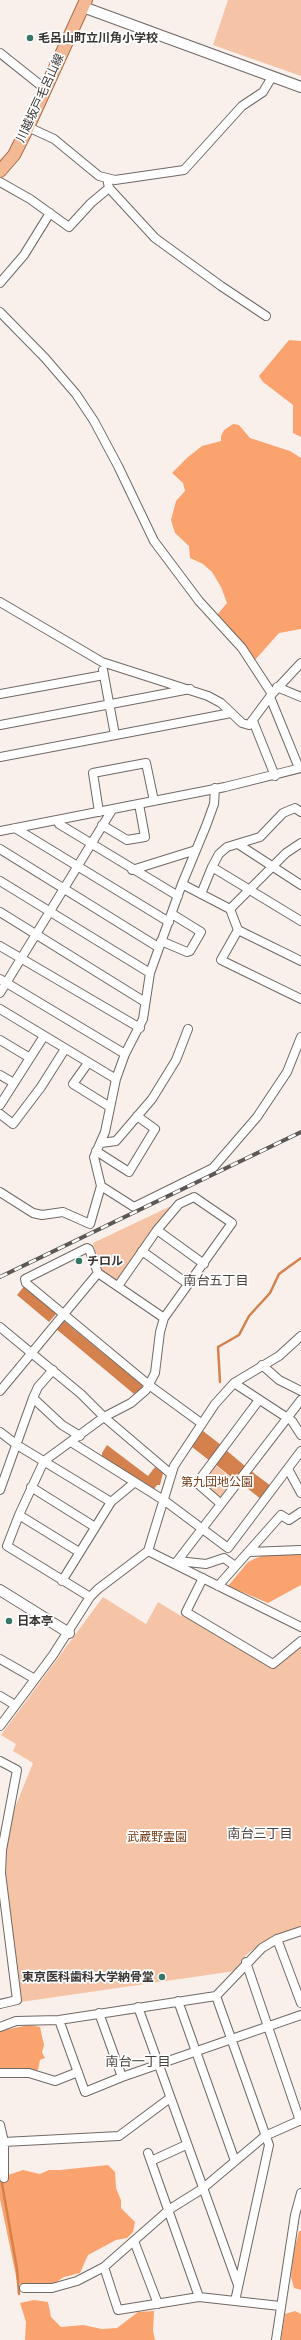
<!DOCTYPE html>
<meta charset="utf-8">
<style>
body{margin:0}
canvas{display:block;background:#faf0eb}
</style>
<canvas width="301" height="2340"></canvas>
<script>
const g = document.querySelector('canvas').getContext('2d');
g.lineJoin = 'round';
function fillPath(path, color) { g.fillStyle = color; g.fill(path, 'evenodd'); }
const toPath = rows => new Path2D(rows.map(r => 'M' + r).join(''));
function trace(path, color, width, dash) { g.strokeStyle = color; g.lineWidth = width; g.lineCap = dash ? 'butt' : 'round'; g.setLineDash(dash || []); g.stroke(path); }
function drawText(font, color, halo, rows, align = 'center') {
  g.font = font + ' Barlow,"Noto Sans JP",sans-serif'; g.lineWidth = 3.5; g.setLineDash([]); g.textBaseline = 'middle'; g.strokeStyle = halo; g.fillStyle = color; for (const [text, x, y, turn = 0] of rows) {
    g.save(); g.translate(x, y); g.rotate((+turn || 0) * Math.PI / 180); g.textAlign = isNaN(turn) ? turn : align; if (halo) g.strokeText(text, 0, 0); g.fillText(text, 0, 0); g.restore();
  }
}
fillPath(toPath([
 [228,0,301,0,301,76,213,45],
 [169,1207,171,1207,116,1281,100,1269,93,1243],
 [215,1465,234,1480,220,1499,200,1484],
 [103,1597,146,1624,158,1602,181,1616,186,1615,273,1667,301,1644,301,1927,274,1936,259,1945,246,1955,235,1971,21,2002,4,1874,6,1850,14,1810,33,1763,13,1751,16,1744,1,1735]
]), '#f5c3a6');
fillPath(toPath([
 [289,340,301,341,301,437,293,433,293,405,263,382,259,376],
 [233,424,239,425,250,438,290,451,301,458,301,629,279,633,255,660,245,645,217,615,227,603,221,587,212,572,203,564,190,558,189,546,175,533,171,520,176,501,185,491,183,483,172,473,188,457,202,446,221,441,221,436,224,430],
 [301,1552,301,1585,268,1603,228,1586,248,1562,254,1559,269,1553],
 [29,2025,40,2027,44,2045,42,2052,45,2058,40,2060,38,2070,0,2069,0,2031],
 [0,2147,8,2175,23,2170,40,2174,49,2170,60,2170,108,2165,115,2172,116,2188,121,2200,121,2208,135,2222,133,2232,127,2238,116,2240,88,2255,80,2273,64,2277,53,2284,21,2285,17,2281,0,2199],
 [299,2231,301,2231,301,2290,294,2288,291,2277,294,2251],
 [34,2300,48,2302,51,2317,61,2327,83,2325,102,2329,117,2328,138,2312,154,2311,153,2331,155,2340,25,2340,26,2322,20,2303],
 [295,2311,301,2314,301,2340,281,2340,285,2314]
]), '#faa36f');
fillPath(toPath([
 [25,1285,57,1313,49,1322,17,1295],
 [61,1321,64,1321,142,1385,142,1388,134,1394,55,1328],
 [203,1431,221,1445,210,1461,192,1447],
 [107,1445,148,1476,155,1467,163,1473,160,1485,157,1485,154,1489,102,1458,102,1453],
 [226,1450,245,1466,235,1480,215,1464],
 [251,1471,271,1486,262,1500,242,1484]
]), '#d5814d');
trace(toPath([
 [220,1382,218,1347,239,1335,249,1316,270,1293,279,1274,301,1258],
 [1,2178,17,2269,19,2294]
]), '#d5814d', 2.5);
const minor = toPath([
 [0,53,44,88],
 [28,127,54,139,99,176,115,180,184,170,242,106,263,92,272,77],
 [107,178,109,188,155,238,221,286,266,316],
 [0,182,30,199,69,227,91,203,109,188],
 [0,283,24,255,50,213],
 [0,312,45,358,76,394,94,421,118,466,154,541,199,601,242,648,272,694],
 [0,602,102,662,208,696,221,703,242,723,249,725,272,694,301,663],
 [103,670,115,735],
 [277,687,301,697],
 [0,694,104,675],
 [270,697,299,768],
 [253,721,275,776],
 [0,725,190,689],
 [0,757,231,713],
 [215,788,214,804,206,826,182,884,150,973,143,1019,125,1054,116,1079,105,1132,94,1157,101,1186,134,1207,213,1168,257,1117,287,1072,301,1037],
 [99,812,93,773,146,763,154,801],
 [57,820,59,824,178,896],
 [102,825,127,840,145,837,139,804],
 [15,828,169,922],
 [0,831,225,787,301,768],
 [238,844,301,885],
 [0,849,158,947],
 [212,867,301,921],
 [132,870,196,850],
 [0,881,150,973],
 [182,884,230,909,238,930,301,961],
 [201,894,212,867,219,854,227,847,260,837,283,813,295,808,301,812],
 [230,909,286,853,301,843],
 [0,912,145,1002],
 [238,930,221,960,301,999],
 [161,941,187,952,190,951,201,932,172,914],
 [0,946,140,1028],
 [0,979,125,1054],
 [0,993,112,810],
 [0,1009,116,1079],
 [0,1040,30,1058],
 [88,1063,73,1084,110,1107],
 [0,1075,14,1083],
 [0,1105,44,1036],
 [0,1114,13,1124,41,1087,65,1049],
 [101,1143,116,1141,152,1099,176,1060,188,1029],
 [96,1151,129,1172,155,1129,137,1116],
 [0,1192,33,1213,42,1215,63,1212,90,1224,101,1186],
 [157,1230,204,1264],
 [142,1251,188,1284],
 [164,1318,98,1273,89,1249,87,1248,25,1279,26,1283,149,1385,201,1423],
 [0,1327,81,1394,104,1417,171,1474],
 [262,1365,279,1380,301,1391],
 [234,1383,292,1421,301,1435],
 [0,1391,98,1273],
 [33,1398,62,1425,80,1436],
 [0,1432,17,1445,111,1502],
 [71,1442,165,1501,228,1548,301,1451],
 [288,1469,301,1493],
 [31,1487,95,1527],
 [0,1490,33,1398,38,1387,53,1370],
 [221,1504,197,1483,259,1400],
 [19,1515,79,1552],
 [148,1551,301,1627],
 [249,1552,301,1550],
 [178,1561,206,1564,224,1558,235,1566],
 [175,1564,301,1400],
 [203,1578,186,1612,273,1664,301,1641],
 [62,1581,111,1502,135,1482],
 [218,1586,281,1515,289,1520,301,1512],
 [90,1597,7,1546,19,1515,44,1461,104,1417,131,1403,146,1390,155,1373,160,1332,164,1318,232,1223,194,1197,179,1204,157,1230,118,1286],
 [0,1659,35,1679],
 [0,1696,15,1705],
 [0,1726,53,1655,90,1597,98,1589,148,1551,174,1466,215,1404,234,1383,279,1356,301,1336],
 [0,1761,17,1770,2,1850,1,1873,17,2000,0,2004],
 [277,1939,301,2003],
 [246,1962,300,2121],
 [216,1996,269,2145,235,2301],
 [178,2001,235,2161],
 [138,2007,238,2285],
 [99,2013,122,2077],
 [59,2020,85,2092,122,2077,301,2015],
 [0,2027,16,2021,59,2020,216,1996,262,1948,277,1939,301,1931],
 [0,2073,29,2073,55,2081,78,2072],
 [0,2125,4,2142,4,2178],
 [4,2142,119,2136,170,2098],
 [148,2153,199,2297],
 [151,2161,186,2145],
 [134,2241,158,2304],
 [104,2267,118,2310,199,2297,280,2306],
 [24,2288,52,2288,77,2281,104,2267,170,2209,202,2189,265,2136,301,2120],
 [276,2340,295,2215,301,2193]
]);
const tertiary = toPath([
 [83,7,301,87],
 [0,1590,69,1633]
]);
const primary = toPath([
 [0,171,14,155,28,127,86,0]
]);
trace(minor, '#716964', 10);
trace(tertiary, '#716964', 12);
trace(primary, '#ad6d45', 14);
trace(minor, '#fff', 8);
trace(tertiary, '#fff', 10);
trace(primary, '#f3b995', 12);
const rail = toPath([
 [0,1277,301,1132]
]);
trace(rail, '#5d5855', 4);
trace(rail, '#fff', 2.5, [8]);
for (const [x, y, r, color] of [
 [30,38,4,"#357666"],
 [79,1261,4,"#357666"],
 [9,1621,4,"#357666"],
 [162,1977,4,"#357666"]
]) { const dot = new Path2D(); dot.arc(x, y, r, 0, 2 * Math.PI); g.fillStyle = color; g.fill(dot); trace(dot, '#fff', 1.5); }
drawText('bold 12px', '#393533', '#fff', [
 ["毛呂山町立川角小学校",38,38],
 ["チロル",87,1261],
 ["日本亭",17,1621],
 ["東京医科歯科大学納骨堂",154,1977,"right"]
], 'left');
drawText('12px', '#393533', '#fff', [
 ["川越坂戸毛呂山線",40,98,-65]
]);
drawText('12px', '#753d18', '#fff', [
 ["第九団地公園",217,1482],
 ["武蔵野霊園",157,1837]
]);
drawText('13px', '#4a423e', '#fff', [
 ["南台五丁目",216,1281],
 ["南台三丁目",260,1834],
 ["南台一丁目",138,2062]
]);
</script>
